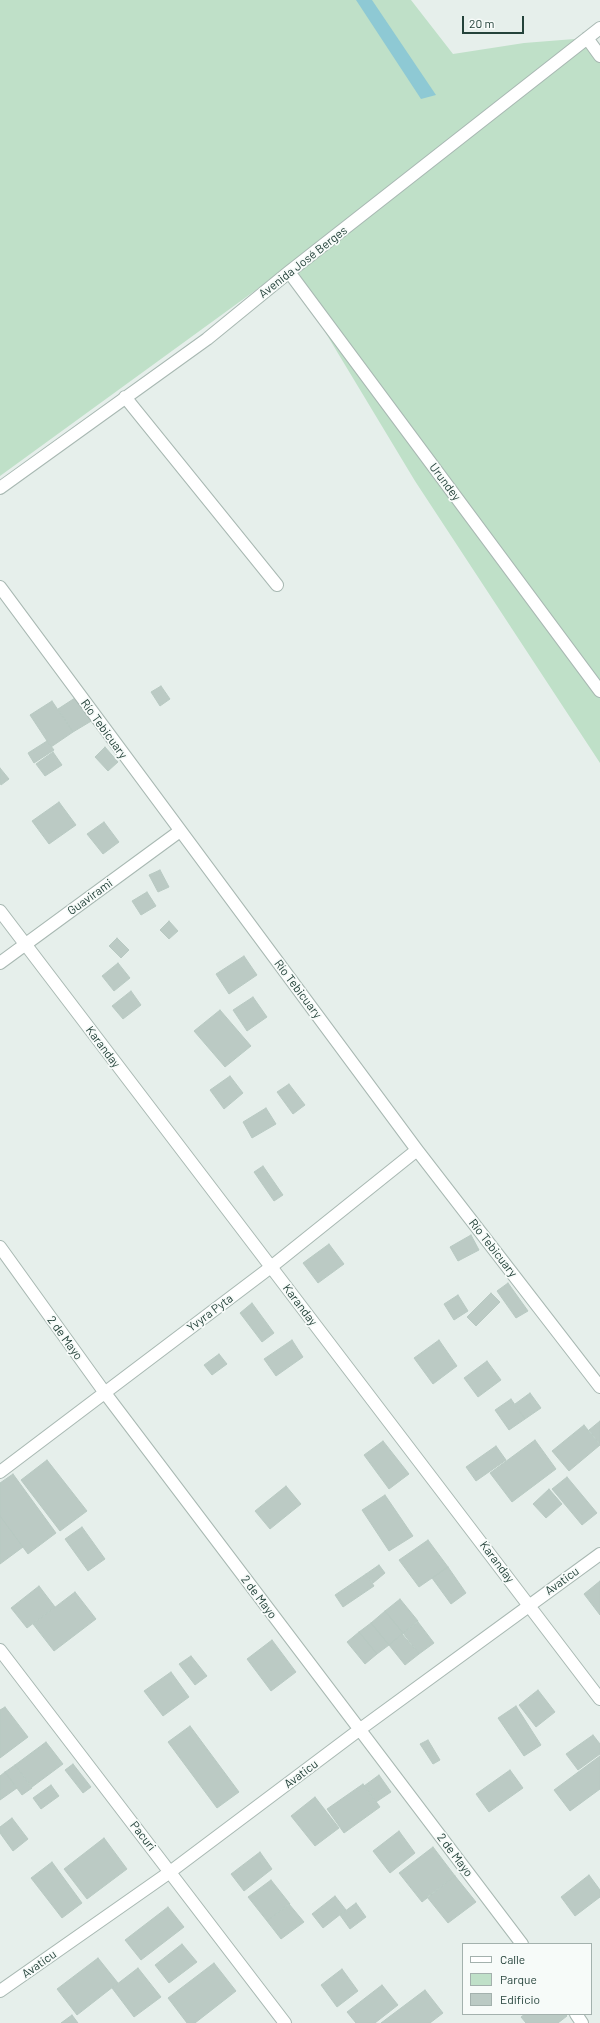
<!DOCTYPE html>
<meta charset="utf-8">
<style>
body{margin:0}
#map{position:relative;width:600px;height:2023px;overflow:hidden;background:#e6efeb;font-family:Barlow,sans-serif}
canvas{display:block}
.legend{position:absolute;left:462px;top:1943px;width:130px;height:72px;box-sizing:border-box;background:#f7fbf9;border:1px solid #a3b1ad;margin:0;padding:5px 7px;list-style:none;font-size:12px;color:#24423a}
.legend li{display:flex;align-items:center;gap:8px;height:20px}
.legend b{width:20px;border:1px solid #a3b1ad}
.scale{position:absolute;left:462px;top:16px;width:62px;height:18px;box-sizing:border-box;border:2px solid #24423a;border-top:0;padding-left:5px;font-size:12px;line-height:14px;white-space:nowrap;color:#24423a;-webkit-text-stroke:3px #f7fbf9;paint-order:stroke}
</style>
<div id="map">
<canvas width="600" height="2023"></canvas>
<ul class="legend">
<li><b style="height:5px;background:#fff"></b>Calle</li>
<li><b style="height:11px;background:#bfe0c8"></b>Parque</li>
<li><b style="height:11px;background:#bbcac4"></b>Edificio</li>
</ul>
<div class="scale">20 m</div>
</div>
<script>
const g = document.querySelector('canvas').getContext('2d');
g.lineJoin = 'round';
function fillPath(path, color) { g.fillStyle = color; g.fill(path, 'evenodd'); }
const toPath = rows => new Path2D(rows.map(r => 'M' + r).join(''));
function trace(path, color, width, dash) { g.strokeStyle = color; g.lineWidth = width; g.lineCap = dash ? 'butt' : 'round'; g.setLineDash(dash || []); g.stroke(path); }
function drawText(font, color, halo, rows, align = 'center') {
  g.font = font + ' Barlow,sans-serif'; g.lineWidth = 3.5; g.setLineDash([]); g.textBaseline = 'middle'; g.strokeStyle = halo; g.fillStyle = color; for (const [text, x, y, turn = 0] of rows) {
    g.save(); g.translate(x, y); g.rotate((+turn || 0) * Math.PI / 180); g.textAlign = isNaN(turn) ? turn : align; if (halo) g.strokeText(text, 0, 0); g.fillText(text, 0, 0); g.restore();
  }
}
fillPath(toPath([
 [0,0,411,0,453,54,524,43,587,38,600,56,600,763,415,481,289,272,282,271,0,476]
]), '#bfe0c8');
fillPath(toPath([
 [356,0,372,0,436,95,421,99]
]), '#8ec9d4');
const building = toPath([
 [161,686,170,699,160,706,151,692,161,686],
 [78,696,93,720,73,732,58,709,78,696],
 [52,701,73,732,51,747,30,715,52,701],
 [47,741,54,750,34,763,28,753,47,741],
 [105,747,118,762,108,771,95,757,105,747],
 [53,752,62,765,45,776,36,764,53,752],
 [0,768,9,779,1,785,0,783,0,768],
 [59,802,76,825,49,844,32,821,59,802],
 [104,822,119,842,103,854,87,834,104,822],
 [160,870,169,887,158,892,149,875,160,870],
 [147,892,156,906,141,915,132,901,147,892],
 [169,921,178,931,169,939,160,930,169,921],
 [117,938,129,950,121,958,109,946,117,938],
 [244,956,257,975,229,994,216,974,244,956],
 [118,963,130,978,114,991,102,976,118,963],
 [131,991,141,1005,123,1019,112,1006,131,991],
 [253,997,267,1017,247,1031,233,1010,253,997],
 [220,1010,251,1046,225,1067,194,1031,220,1010],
 [230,1076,243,1093,224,1109,210,1090,230,1076],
 [289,1084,305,1105,293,1114,277,1092,289,1084],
 [266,1108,276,1124,252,1138,243,1122,266,1108],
 [263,1166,283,1195,274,1201,254,1172,263,1166],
 [471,1235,479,1250,458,1261,450,1247,471,1235],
 [329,1244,344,1264,318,1283,303,1263,329,1244],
 [508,1283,528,1311,516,1318,497,1291,508,1283],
 [491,1293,500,1302,476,1326,467,1317,491,1293],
 [458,1295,468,1311,454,1320,444,1304,458,1295],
 [252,1303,274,1333,262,1342,240,1313,252,1303],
 [292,1340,303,1357,276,1376,264,1359,292,1340],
 [439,1340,457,1366,433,1384,414,1358,439,1340],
 [219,1354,227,1364,212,1375,204,1365,219,1354],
 [487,1361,501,1380,478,1397,464,1378,487,1361],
 [530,1393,541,1408,525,1419,515,1404,530,1393],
 [511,1399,525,1419,509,1430,495,1410,511,1399],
 [600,1421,600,1444,589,1430,600,1421],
 [584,1425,600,1445,569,1471,552,1451,584,1425],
 [535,1440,556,1469,512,1502,490,1473,535,1440],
 [383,1441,409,1474,389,1489,364,1455,383,1441],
 [496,1446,506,1460,476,1481,466,1467,496,1446],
 [47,1460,87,1511,60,1531,21,1480,47,1460],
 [13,1474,56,1533,28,1554,0,1516,0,1483,13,1474],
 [567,1477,597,1513,582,1525,552,1489,567,1477],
 [286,1486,301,1504,270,1529,255,1511,286,1486],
 [549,1489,562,1504,546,1518,533,1504,549,1489],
 [385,1495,413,1536,389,1551,362,1510,385,1495],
 [0,1516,23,1547,0,1564,0,1516],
 [82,1527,105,1559,88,1571,65,1539,82,1527],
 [428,1540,448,1567,419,1587,399,1560,428,1540],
 [379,1565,385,1573,373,1583,366,1574,379,1565],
 [448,1567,466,1593,451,1604,432,1578,448,1567],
 [366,1574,374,1586,343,1607,335,1595,366,1574],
 [600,1581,600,1615,584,1594,600,1581],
 [39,1586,55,1607,27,1628,11,1608,39,1586],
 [75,1592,96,1619,54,1651,33,1624,75,1592],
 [400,1599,418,1621,403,1633,385,1611,400,1599],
 [385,1611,403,1633,389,1645,371,1623,385,1611],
 [418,1622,434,1643,419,1654,403,1633,418,1622],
 [371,1623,389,1645,377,1654,359,1632,371,1623],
 [359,1632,377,1654,365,1664,347,1642,359,1632],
 [402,1634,419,1654,405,1665,389,1645,402,1634],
 [272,1640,296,1672,271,1691,247,1659,272,1640],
 [191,1656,207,1676,195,1685,179,1664,191,1656],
 [171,1672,189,1697,163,1716,144,1691,171,1672],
 [538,1690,555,1712,536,1727,519,1705,538,1690],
 [516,1706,541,1745,524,1756,498,1718,516,1706],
 [5,1707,28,1737,0,1758,0,1710,5,1707],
 [190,1726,239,1792,217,1808,168,1742,190,1726],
 [593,1735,600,1744,600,1754,578,1770,566,1754,593,1735],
 [428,1740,440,1760,433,1764,420,1744,428,1740],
 [46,1742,63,1764,32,1787,15,1765,46,1742],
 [600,1756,600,1789,570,1811,554,1790,600,1756],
 [73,1764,91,1787,83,1793,65,1770,73,1764],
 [15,1765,32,1788,22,1795,5,1772,15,1765],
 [510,1770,523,1788,489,1812,476,1794,510,1770],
 [5,1772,17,1788,0,1800,0,1776,5,1772],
 [379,1775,391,1792,376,1802,364,1786,379,1775],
 [363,1784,380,1807,344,1833,327,1809,363,1784],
 [51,1785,59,1796,41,1809,33,1798,51,1785],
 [315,1797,339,1828,315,1846,291,1816,315,1797],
 [12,1818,28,1839,13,1851,0,1833,0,1827,12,1818],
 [399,1831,415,1853,390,1873,373,1851,399,1831],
 [104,1838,127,1869,87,1899,64,1869,104,1838],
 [433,1847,455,1876,422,1902,399,1873,433,1847],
 [260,1852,272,1869,244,1891,231,1874,260,1852],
 [52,1862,82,1903,62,1918,31,1878,52,1862],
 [589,1875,600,1890,600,1897,575,1916,561,1897,589,1875],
 [455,1876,476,1902,448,1923,427,1897,455,1876],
 [271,1880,290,1904,267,1921,248,1897,271,1880],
 [335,1896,346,1910,323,1928,312,1914,335,1896],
 [356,1903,366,1917,350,1929,340,1915,356,1903],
 [289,1904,304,1922,281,1939,267,1921,289,1904],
 [168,1907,184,1927,141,1960,125,1940,168,1907],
 [182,1944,197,1962,169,1983,155,1965,182,1944],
 [98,1958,118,1983,77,2015,57,1989,98,1958],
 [214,1963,236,1991,195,2023,187,2023,168,1998,214,1963],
 [138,1968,161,1997,134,2017,112,1988,138,1968],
 [342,1969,358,1991,337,2007,321,1985,342,1969],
 [382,1985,398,2005,375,2023,356,2023,347,2012,382,1985],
 [425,1990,443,2013,430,2023,381,2023,425,1990],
 [525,2014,565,2014,567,2016,558,2023,526,2023,521,2017,525,2014],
 [72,2015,78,2023,61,2023,72,2015]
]);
fillPath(building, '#bbcac4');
trace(building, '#b8c9c2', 1);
const minor = toPath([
 [587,38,600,56],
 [289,272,600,691],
 [125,397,277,585],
 [0,488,207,339,289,272,600,28],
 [0,587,417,1150,600,1387],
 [0,911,600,1699],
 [0,963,180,831],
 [0,1247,105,1393,522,1944],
 [0,1472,271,1267,417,1150],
 [0,1650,285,2023],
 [0,1991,170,1872,359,1730,600,1554],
 [576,2014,582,2023]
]);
trace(minor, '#a8b8b2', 14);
trace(minor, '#fff', 12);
drawText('12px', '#24423a', '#f7fbf9', [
 ["Avenida José Berges",303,262,-38],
 ["Urundey",445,482,53],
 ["Río Tebicuary",104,729,54],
 ["Guavirami",90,897,-36],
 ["Río Tebicuary",298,989,53],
 ["Karanday",103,1047,53],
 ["Río Tebicuary",493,1248,52],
 ["Karanday",300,1305,53],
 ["Yvyra Pyta",210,1313,-37],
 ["2 de Mayo",65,1338,54],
 ["Karanday",497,1562,53],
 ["Avaticu",562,1581,-36],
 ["2 de Mayo",259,1597,53],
 ["Avaticu",301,1774,-37],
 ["Pacuri",143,1836,52],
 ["2 de Mayo",455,1855,53],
 ["Avaticu",39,1964,-35]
]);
</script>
